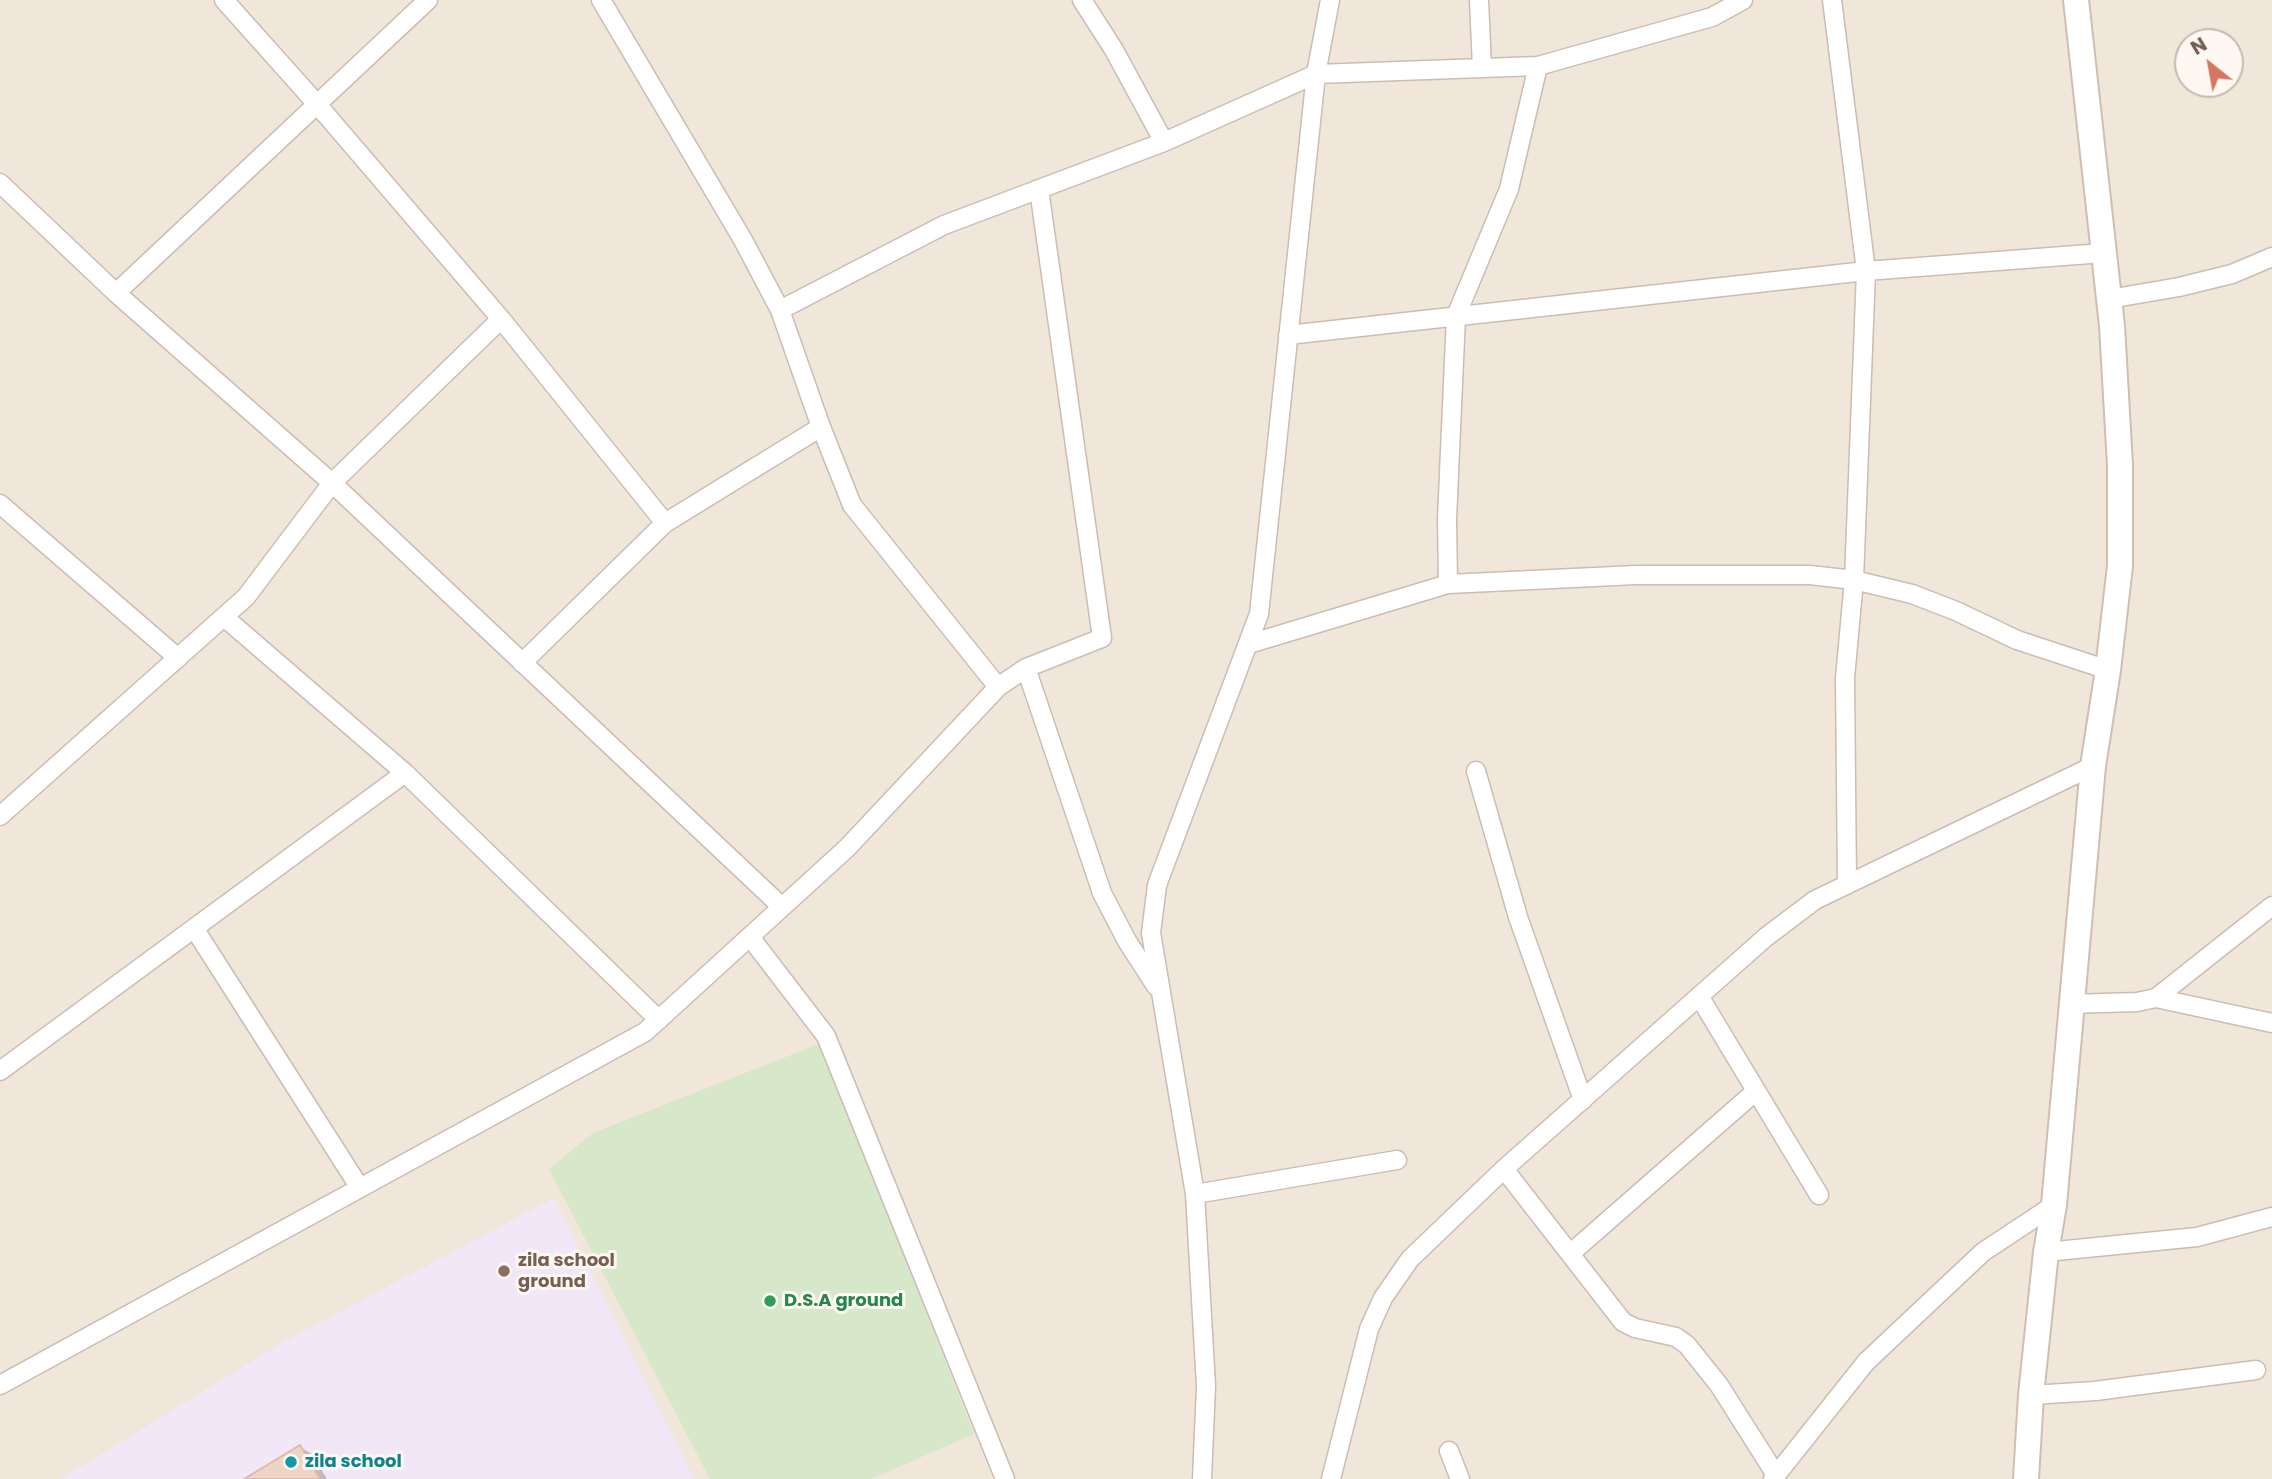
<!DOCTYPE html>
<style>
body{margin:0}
#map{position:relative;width:2272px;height:1479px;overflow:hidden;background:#faf4eb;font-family:Poppins,sans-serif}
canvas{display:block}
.north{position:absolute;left:2174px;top:28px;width:70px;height:70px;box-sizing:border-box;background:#fdf8f1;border:2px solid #c6bab1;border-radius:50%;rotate:329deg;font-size:19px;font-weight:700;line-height:28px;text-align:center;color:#735c50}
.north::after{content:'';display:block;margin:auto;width:24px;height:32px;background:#d6765f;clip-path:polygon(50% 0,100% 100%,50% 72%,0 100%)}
</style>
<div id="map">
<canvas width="2272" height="1479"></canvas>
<div class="north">N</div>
</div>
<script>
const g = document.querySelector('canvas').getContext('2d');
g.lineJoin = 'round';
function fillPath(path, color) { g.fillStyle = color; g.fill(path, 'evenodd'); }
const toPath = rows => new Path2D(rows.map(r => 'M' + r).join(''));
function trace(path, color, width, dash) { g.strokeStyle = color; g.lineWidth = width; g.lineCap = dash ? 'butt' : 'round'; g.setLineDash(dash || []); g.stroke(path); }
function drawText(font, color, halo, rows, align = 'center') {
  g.font = font + ' Poppins,sans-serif'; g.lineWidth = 6; g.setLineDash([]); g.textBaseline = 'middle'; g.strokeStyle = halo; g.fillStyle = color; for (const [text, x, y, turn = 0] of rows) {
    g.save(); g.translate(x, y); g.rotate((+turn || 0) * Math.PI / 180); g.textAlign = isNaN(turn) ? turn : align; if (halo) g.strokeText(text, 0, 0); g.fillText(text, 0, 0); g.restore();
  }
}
fillPath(toPath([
 [0,0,2272,0,2272,1479,0,1479],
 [2188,42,2230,42,2230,84,2188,84]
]), '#f1e6da');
fillPath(toPath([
 [554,1198,694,1479,61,1479,280,1344]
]), '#f1e7f7');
fillPath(toPath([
 [821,1043,974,1434,871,1479,710,1479,549,1169,593,1133]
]), '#d7e7ca');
fillPath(toPath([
 [300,1447,312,1454,327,1479,247,1479]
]), '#0003');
const building = toPath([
 [300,1445,320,1479,244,1479,300,1445]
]);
fillPath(building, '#edd4c6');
trace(building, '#debba8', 2);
const street = toPath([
 [224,0,316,103,501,319,665,523,821,427,780,310,743,240,601,0],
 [1082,0,1114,50,1164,142],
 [1479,0,1482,68],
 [1832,0,1866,271,1854,580,1845,678,1847,885],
 [1538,66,1509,189,1456,316,1447,519,1448,584,1636,575,1810,575,1854,580,1912,594,1956,611,2017,640,2108,670],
 [0,183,116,293,332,483,782,907],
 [116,293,428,0],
 [2109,299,2179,287,2232,274,2272,257],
 [780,310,944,225,1164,142,1316,74,1538,66,1712,17,1743,0],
 [1288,335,1866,271,2103,253],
 [821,427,852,505,998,687,1026,668,1102,893,1127,941,1156,986],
 [0,504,178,658],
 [224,617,405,773],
 [1249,644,1448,584],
 [522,663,665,523],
 [1026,668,1102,638,1039,189],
 [1476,771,1518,917,1583,1100],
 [0,816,246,597,332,483,501,319],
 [194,928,360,1188],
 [750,937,826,1036,1005,1479],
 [1699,996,1819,1195],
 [2156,998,2272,1023],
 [2070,1004,2137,1002,2156,998,2272,906],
 [0,1071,405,773,659,1020],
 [1504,1169,1623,1322,1635,1328,1676,1337,1687,1345,1719,1385,1776,1475],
 [1195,1194,1397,1160],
 [2046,1252,2197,1237,2272,1217],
 [1571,1253,1756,1091],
 [0,1385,645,1032,847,848,998,687],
 [2031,1395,2095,1391,2256,1370],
 [1449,1451,1460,1479],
 [1202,1479,1206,1386,1195,1194,1151,933,1157,885,1259,614,1316,74,1330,0],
 [1331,1479,1369,1329,1383,1298,1410,1259,1504,1169,1766,937,1815,900,2093,766],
 [1773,1479,1866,1362,1983,1252,2054,1205]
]);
const secondary = toPath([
 [2026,1479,2031,1395,2046,1252,2054,1205,2093,766,2108,670,2120,566,2120,465,2112,326,2076,0]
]);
trace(street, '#ccbcb2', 21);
trace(secondary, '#d0beb2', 28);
trace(street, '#fff', 18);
trace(secondary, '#fff', 24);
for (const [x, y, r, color] of [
 [504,1271,7,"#8d6e63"],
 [770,1301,7,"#2e9e5b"],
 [291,1462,7,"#0f9aa8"]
]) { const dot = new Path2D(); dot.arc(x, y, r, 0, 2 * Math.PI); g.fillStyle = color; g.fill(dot); trace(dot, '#fdf8f1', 2.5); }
drawText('bold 18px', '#785e54', '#fdf8f1', [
 ["zila school",518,1261],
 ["ground",518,1282]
], 'left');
drawText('bold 18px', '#27864d', '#fdf8f1', [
 ["D.S.A ground",784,1301]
], 'left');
drawText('bold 18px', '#0d838f', '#fdf8f1', [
 ["zila school",305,1462]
], 'left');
</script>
